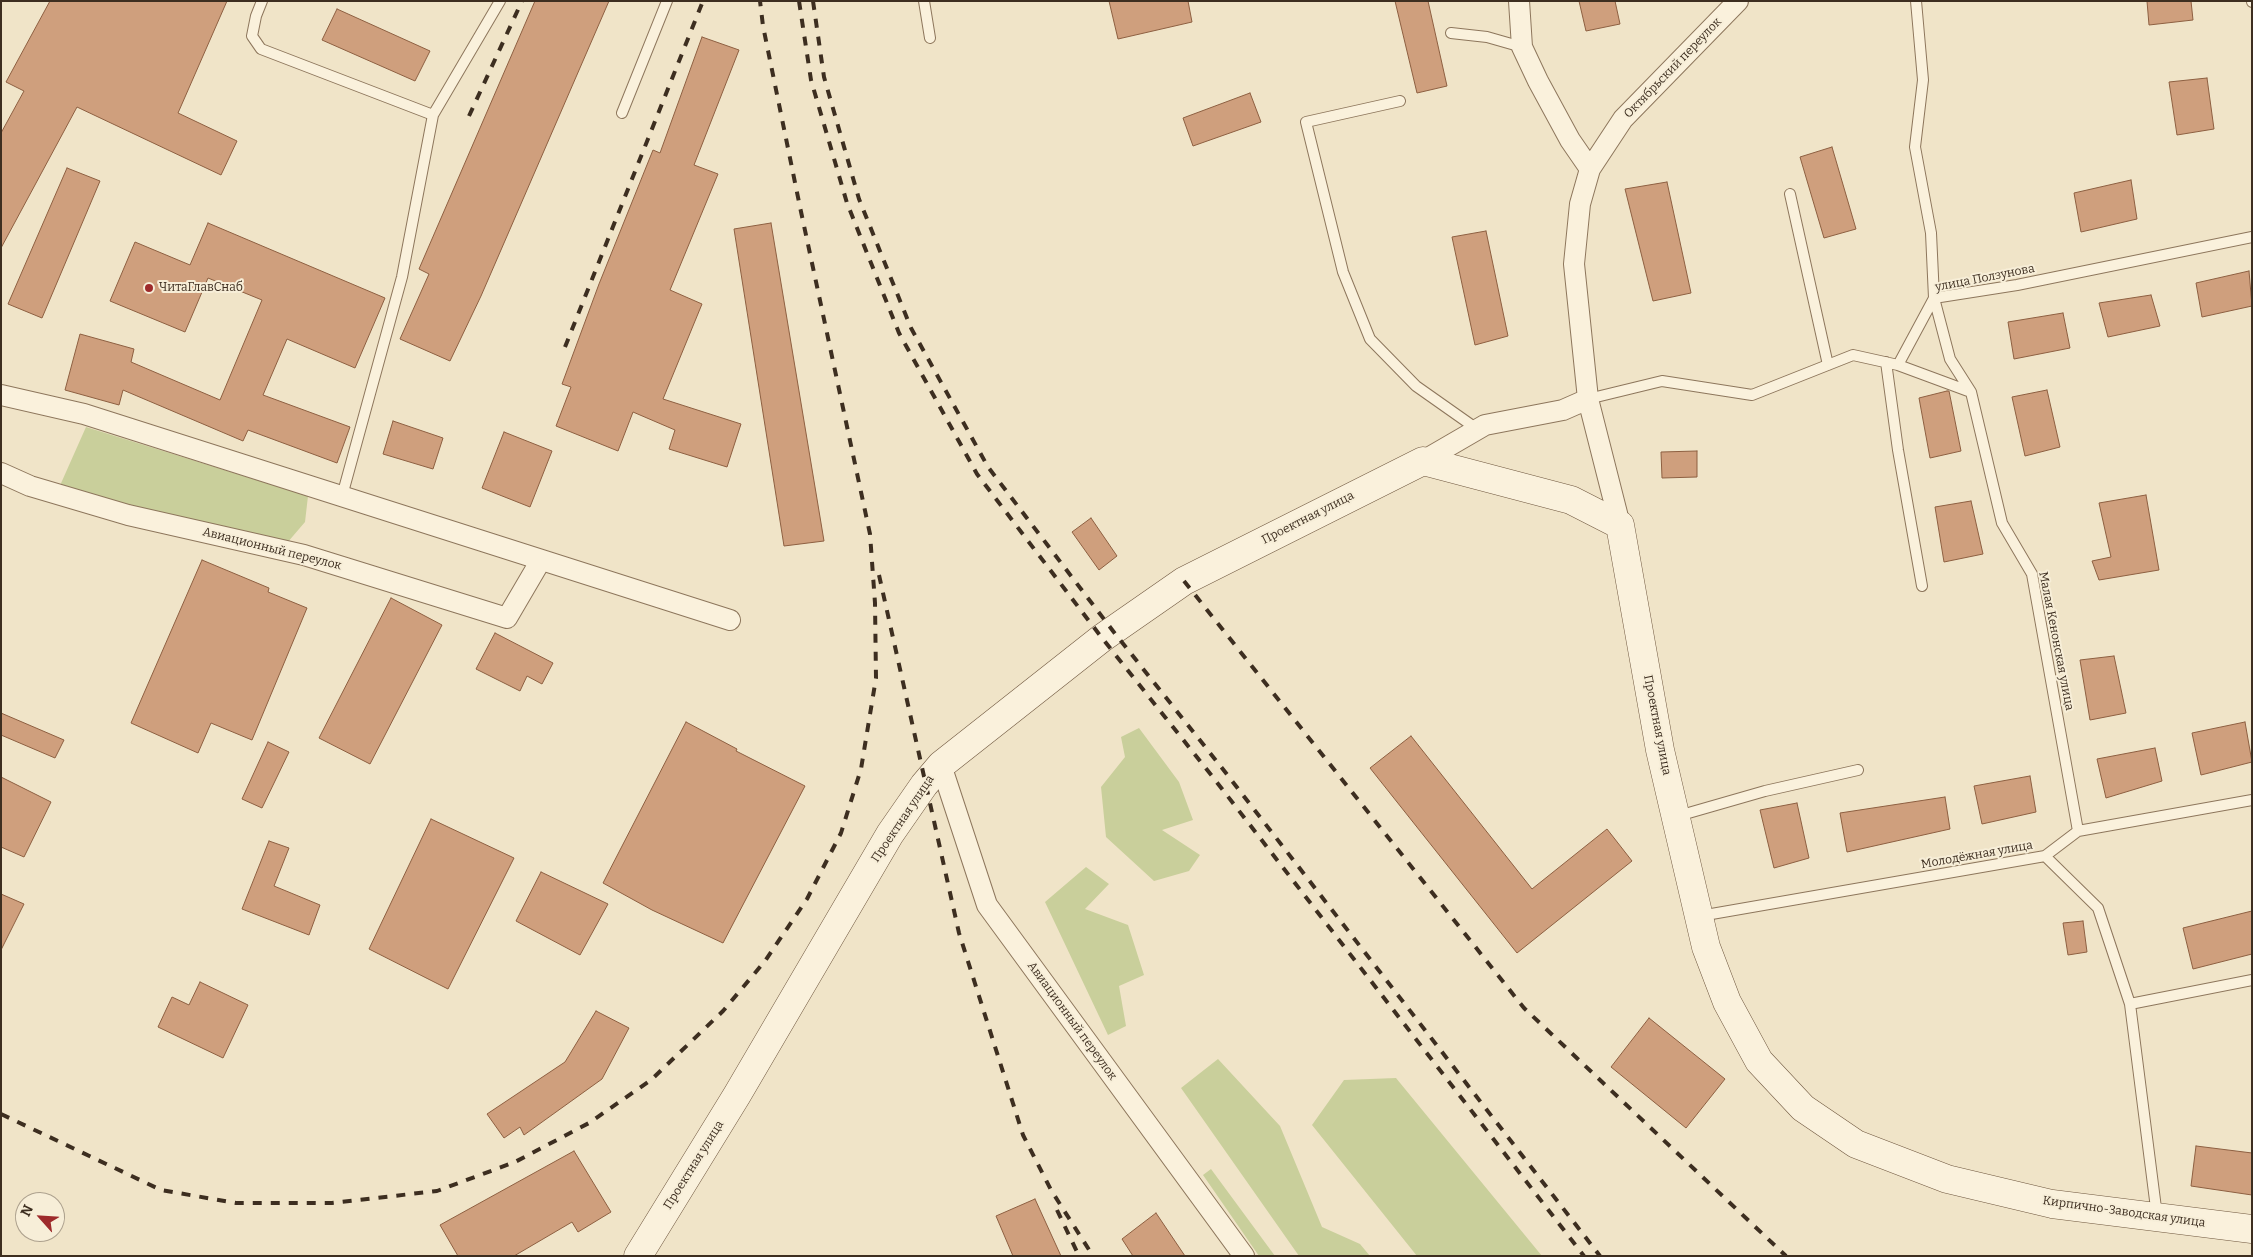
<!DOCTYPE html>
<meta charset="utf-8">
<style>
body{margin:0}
#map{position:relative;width:2253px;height:1257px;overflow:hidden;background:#f0e4c8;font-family:Bitter,serif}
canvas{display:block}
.frame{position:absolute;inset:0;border:2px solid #3d2e20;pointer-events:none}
.north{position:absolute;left:15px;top:1192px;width:50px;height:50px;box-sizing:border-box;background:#f7eed8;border:1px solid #ada18e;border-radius:50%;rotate:296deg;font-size:14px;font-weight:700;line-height:20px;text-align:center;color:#3d2e20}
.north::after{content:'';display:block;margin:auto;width:18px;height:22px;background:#9e2a2b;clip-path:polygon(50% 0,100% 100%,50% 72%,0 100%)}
</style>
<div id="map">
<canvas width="2253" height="1257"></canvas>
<div class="frame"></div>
<div class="north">N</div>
</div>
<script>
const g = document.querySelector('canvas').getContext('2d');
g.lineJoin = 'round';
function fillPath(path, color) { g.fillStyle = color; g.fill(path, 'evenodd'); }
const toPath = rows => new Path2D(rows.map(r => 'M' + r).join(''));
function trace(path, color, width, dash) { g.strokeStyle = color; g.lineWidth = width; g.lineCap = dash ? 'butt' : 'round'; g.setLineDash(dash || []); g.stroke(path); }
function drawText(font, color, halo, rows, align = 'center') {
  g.font = font + ' Bitter,serif'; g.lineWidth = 4; g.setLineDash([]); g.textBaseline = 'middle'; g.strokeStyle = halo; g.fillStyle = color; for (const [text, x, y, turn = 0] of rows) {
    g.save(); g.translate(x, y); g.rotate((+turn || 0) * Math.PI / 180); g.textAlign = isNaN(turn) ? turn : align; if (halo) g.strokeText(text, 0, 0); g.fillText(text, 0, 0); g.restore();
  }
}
fillPath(toPath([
 [86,427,308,496,305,522,287,543,58,490],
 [1139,728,1179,782,1193,820,1162,830,1200,855,1189,871,1154,881,1106,837,1101,787,1125,757,1121,737],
 [1086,867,1109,884,1085,909,1128,925,1144,975,1119,986,1126,1026,1108,1035,1045,902],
 [1218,1059,1280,1126,1322,1227,1360,1244,1370,1256,1299,1256,1181,1088],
 [1396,1078,1542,1256,1417,1256,1312,1125,1344,1080],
 [1211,1169,1275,1256,1259,1256,1203,1175]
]), '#c9cf9b');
const building = toPath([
 [50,1,227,1,178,113,237,141,221,175,77,107,1,248,1,133,24,91,6,82,50,1],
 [535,1,609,1,481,296,450,361,400,339,429,274,419,269,535,1],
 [1109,1,1188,1,1192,22,1118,39,1109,1],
 [1395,1,1428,1,1447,86,1417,93,1395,1],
 [1579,1,1615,1,1620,24,1586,31,1579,1],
 [2147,1,2191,1,2193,20,2149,25,2147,1],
 [337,9,430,51,415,81,322,40,337,9],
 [702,37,739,50,694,165,718,174,670,290,702,304,663,399,741,424,727,467,669,449,675,430,633,412,618,451,556,426,571,387,562,384,599,284,653,150,660,153,702,37],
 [2207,78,2214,129,2177,135,2169,82,2207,78],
 [1250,93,1261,122,1193,146,1183,118,1250,93],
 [1832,147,1856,229,1824,238,1800,157,1832,147],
 [67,168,100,181,42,318,8,304,67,168],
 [2131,180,2137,219,2081,232,2074,193,2131,180],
 [1667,182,1691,293,1653,301,1625,189,1667,182],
 [208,223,385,298,355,368,287,339,263,395,350,427,337,463,248,430,243,441,123,390,119,405,65,390,80,334,134,349,131,362,220,400,262,300,208,278,185,332,110,301,135,242,190,265,208,223],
 [771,223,824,541,784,546,734,229,771,223],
 [1486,231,1508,336,1475,345,1452,237,1486,231],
 [2249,271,2252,306,2202,317,2196,283,2249,271],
 [2151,295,2160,326,2108,337,2099,303,2151,295],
 [2063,313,2070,348,2014,359,2008,322,2063,313],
 [2047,390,2060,447,2025,456,2012,397,2047,390],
 [1947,391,1949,391,1961,451,1930,458,1919,398,1947,391],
 [393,421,443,438,433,469,383,454,393,421],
 [504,432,552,451,530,507,482,488,504,432],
 [1697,451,1697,477,1662,478,1661,452,1697,451],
 [2146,495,2159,570,2099,580,2092,561,2111,557,2099,503,2146,495],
 [1971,501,1983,554,1944,562,1935,507,1971,501],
 [1091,518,1117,556,1099,570,1072,532,1091,518],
 [202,560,269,588,268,592,307,608,252,740,211,723,198,753,131,723,202,560],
 [391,598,442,625,370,764,319,738,391,598],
 [495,633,553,663,542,684,527,676,520,691,476,669,495,633],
 [2114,656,2126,713,2090,720,2080,660,2114,656],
 [1,713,64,740,55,758,1,735,1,713],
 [686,722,737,749,736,751,805,786,723,943,652,910,603,883,686,722],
 [2245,722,2252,762,2201,775,2192,733,2245,722],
 [1411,736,1532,889,1607,829,1632,861,1517,953,1370,768,1411,736],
 [268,742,289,752,262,808,242,799,268,742],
 [2155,748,2162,781,2106,798,2097,759,2155,748],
 [2030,776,2036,812,1982,824,1974,786,2030,776],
 [1,777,51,802,24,857,1,847,1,777],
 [1945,797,1950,829,1847,852,1840,813,1945,797],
 [1797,803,1809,858,1774,868,1760,810,1797,803],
 [431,819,514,858,448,989,369,949,431,819],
 [269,841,289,848,274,886,320,905,309,935,242,909,269,841],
 [541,872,608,904,580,955,516,921,541,872],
 [1,894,24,904,1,950,1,894],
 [2252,911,2252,954,2193,969,2183,928,2252,911],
 [2083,921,2087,952,2068,955,2063,923,2083,921],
 [200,982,248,1005,223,1058,158,1027,172,997,189,1005,200,982],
 [596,1011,629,1028,602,1079,524,1135,520,1127,504,1138,487,1114,565,1062,596,1011],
 [1649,1018,1725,1079,1686,1128,1611,1067,1649,1018],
 [2196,1146,2252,1153,2252,1195,2191,1186,2196,1146],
 [574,1151,611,1212,578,1232,572,1222,514,1256,458,1256,440,1225,574,1151],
 [1035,1199,1061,1256,1013,1256,996,1216,1035,1199],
 [1156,1213,1185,1256,1133,1256,1122,1239,1156,1213]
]);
fillPath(building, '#cf9f7d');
trace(building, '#8d5f41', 1);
const lane = toPath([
 [262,1,256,16,252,36,261,49,433,115],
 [924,1,930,38],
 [1916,1,1923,80,1915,147,1931,233,1934,298,1950,359,1971,392],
 [2252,1,2252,2],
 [1451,33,1487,37,1522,47],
 [1400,101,1306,122,1343,272,1370,339,1416,386,1477,429],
 [622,113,667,1],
 [1790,194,1828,365],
 [1886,362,1898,450,1922,586],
 [1898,365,1971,392,2002,523,2032,574,2078,831],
 [1588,399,1662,381,1752,395,1853,355,1898,365,1934,298,2017,285,2252,237],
 [342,496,402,277,433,115,500,1],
 [1678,816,1765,791,1858,770],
 [2045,856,2098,908,2130,1004,2157,1216],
 [1700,916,2045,856,2078,831,2252,800],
 [2130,1004,2252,980]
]);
const street = toPath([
 [1519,1,1522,47,1538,81,1570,140,1590,169],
 [1,395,84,414,730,620],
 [1588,399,1574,264,1580,204,1590,169,1623,119,1738,1],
 [1423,461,1485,425,1563,410,1588,399,1620,525],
 [1,473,30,486,128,515,304,555,507,618,541,560],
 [941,765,987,905,1244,1256]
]);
const secondary = toPath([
 [638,1256,737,1095,890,834,924,785,941,765,1102,638,1184,581,1423,461,1571,500,1620,525,1660,750,1706,947,1727,1002,1759,1061,1803,1108,1856,1144,1947,1179,2052,1204,2252,1229]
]);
trace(lane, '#8d765c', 12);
trace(street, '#8d765c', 22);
trace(secondary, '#6f573f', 29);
trace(lane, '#faf1dc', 10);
trace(street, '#faf1dc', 20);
trace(secondary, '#faf1dc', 28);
trace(toPath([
 [799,1,811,80,847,203,899,333,977,474,1102,638,1212,776,1584,1256],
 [813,1,824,77,859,199,911,328,988,467,1113,631,1222,768,1600,1256],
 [469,116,522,1],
 [565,347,703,1],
 [879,575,959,933,1023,1135,1051,1190,1093,1256],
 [1184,581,1524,1008,1786,1256],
 [1,1114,161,1190,236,1203,332,1203,437,1191,515,1162,589,1123,651,1080,723,1011,765,961,807,899,841,833,861,769,876,678,875,603,870,534,800,207,763,26,760,1],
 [1057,1210,1079,1256]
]), '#3d2e20', 4, [9, 9]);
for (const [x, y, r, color] of [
 [149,288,5,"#9e2a2b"]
]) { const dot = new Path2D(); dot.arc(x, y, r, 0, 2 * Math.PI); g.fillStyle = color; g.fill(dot); trace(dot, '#f7eed8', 2); }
drawText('12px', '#3d2e20', '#f7eed8', [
 ["Октябрьский переулок",1673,68,-46],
 ["улица Ползунова",1985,278,-11],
 ["Проектная улица",1308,518,-27],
 ["Авиационный переулок",272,549,14],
 ["Малая Кенонская улица",2056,641,79],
 ["Проектная улица",1657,725,79],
 ["Проектная улица",903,819,-56],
 ["Молодёжная улица",1977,855,-10],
 ["Авиационный переулок",1072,1021,54],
 ["Проектная улица",694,1165,-58],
 ["Кирпично-Заводская улица",2124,1212,8]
]);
drawText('12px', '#3d2e20', '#f7eed8', [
 ["ЧитаГлавСнаб",159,288]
], 'left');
</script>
